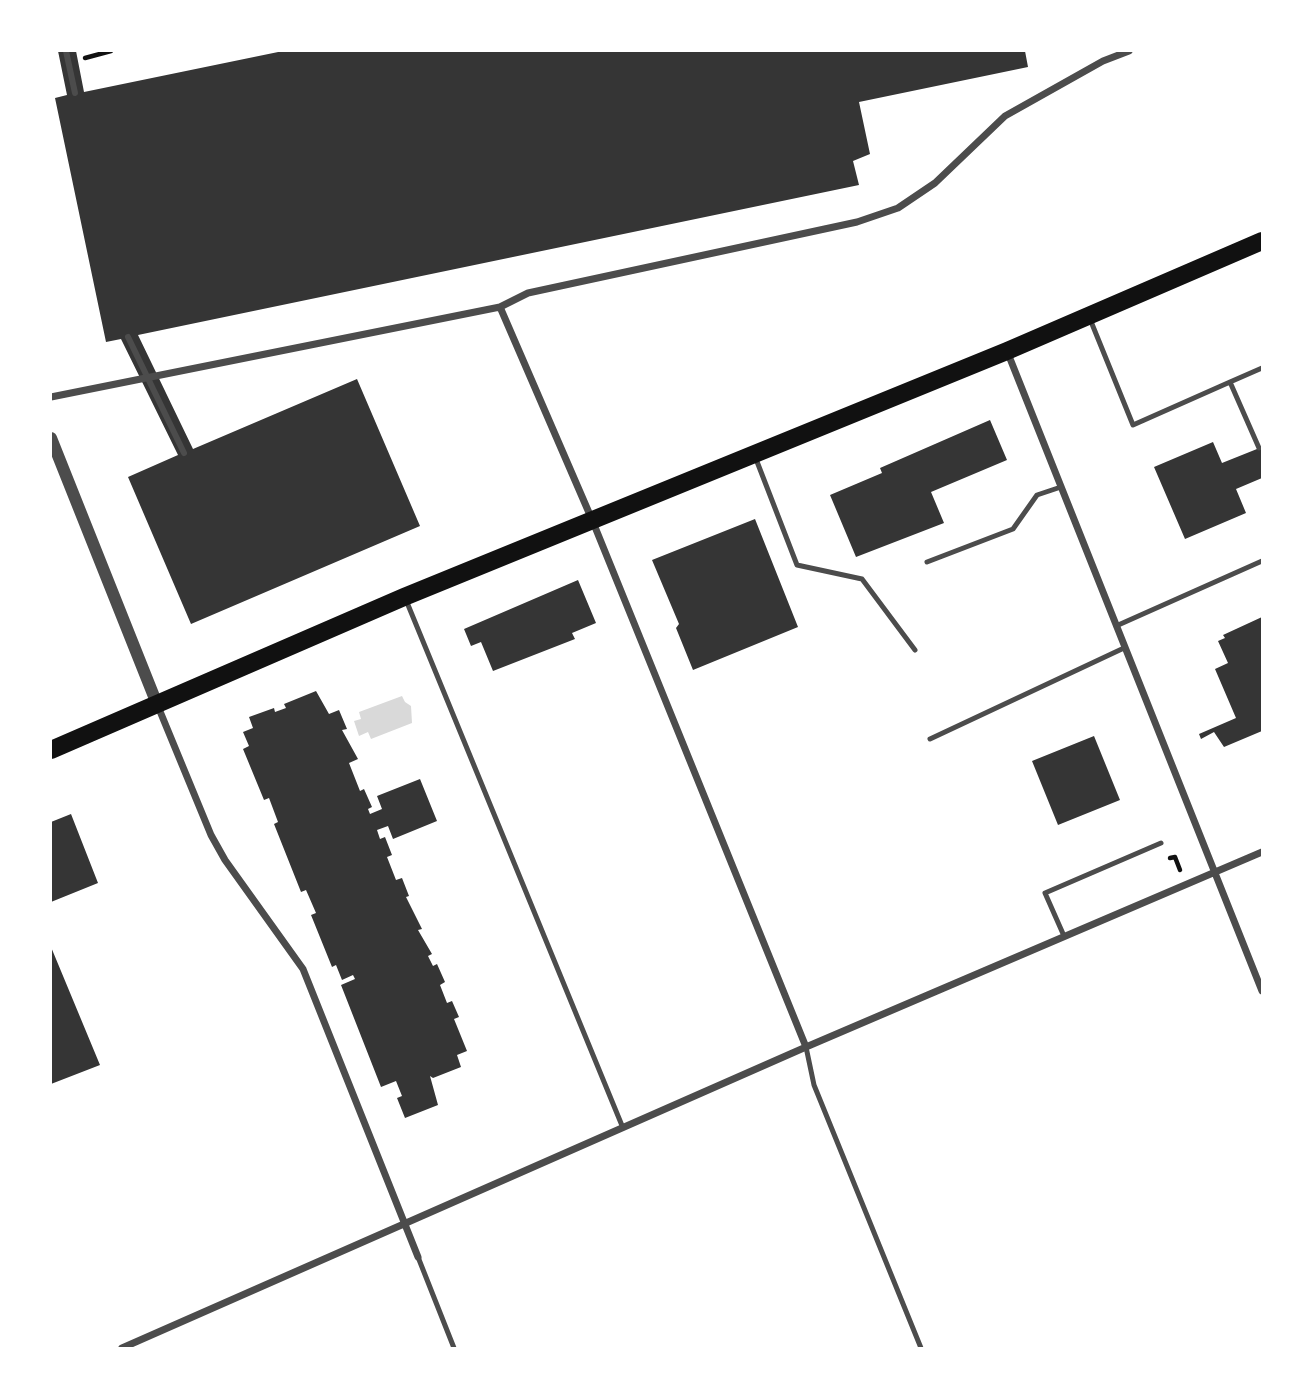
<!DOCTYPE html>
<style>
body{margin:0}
#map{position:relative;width:1313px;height:1399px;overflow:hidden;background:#fff;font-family:"PT Sans",sans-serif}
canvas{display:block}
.frame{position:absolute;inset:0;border:52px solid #fff;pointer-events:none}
</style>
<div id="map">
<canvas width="1313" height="1399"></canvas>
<div class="frame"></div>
</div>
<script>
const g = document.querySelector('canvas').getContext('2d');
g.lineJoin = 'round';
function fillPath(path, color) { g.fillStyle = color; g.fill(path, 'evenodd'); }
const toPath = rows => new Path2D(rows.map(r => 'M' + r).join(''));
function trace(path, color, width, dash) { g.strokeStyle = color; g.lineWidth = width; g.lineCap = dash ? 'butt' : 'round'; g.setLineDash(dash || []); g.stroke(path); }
fillPath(toPath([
 [402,696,405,702,411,706,412,723,371,739,368,732,359,736,354,721,361,719,359,712]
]), '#d9d9d9');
fillPath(toPath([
 [58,51,76,51,84,92,283,51,1025,51,1028,67,859,102,870,154,853,161,859,185,138,335,193,449,357,379,420,526,191,624,128,477,178,455,121,339,106,342,55,98,67,95],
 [990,420,1007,460,931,492,944,523,856,557,830,495,882,473,880,468],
 [1213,442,1222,463,1262,447,1262,478,1236,489,1246,513,1185,539,1154,467],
 [755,519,798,627,693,670,676,628,679,624,652,560],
 [578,580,596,623,572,633,575,639,493,671,481,642,471,646,464,629],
 [1262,617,1262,731,1224,747,1214,732,1201,739,1199,734,1236,718,1215,669,1228,663,1218,641,1225,638,1223,635],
 [316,691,329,714,339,710,347,729,342,730,358,759,349,763,360,791,364,789,372,807,368,809,370,814,382,809,377,796,420,779,437,821,393,839,388,826,377,830,380,839,385,837,392,855,387,857,396,880,402,878,409,896,406,897,422,929,418,930,432,954,428,956,433,966,437,964,445,982,440,985,447,1003,452,1001,459,1017,454,1019,467,1051,457,1055,461,1067,433,1078,430,1076,438,1105,405,1118,397,1098,402,1096,396,1081,381,1087,341,985,355,979,353,975,342,980,336,965,332,967,311,915,316,913,306,890,301,892,274,824,278,822,269,798,264,800,243,749,249,746,243,732,253,728,249,717,274,708,275,712,286,708,284,704],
 [1094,736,1120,800,1058,825,1032,761],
 [71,814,98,883,51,902,51,822],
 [51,947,100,1065,51,1084]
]), '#353535');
trace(toPath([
 [85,58,111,51],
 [1170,858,1175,857,1180,870]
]), '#111', 4.5);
trace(toPath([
 [1090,319,1133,425,1230,382,1259,448],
 [1230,382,1262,368],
 [756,459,797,565,862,579,915,650],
 [927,562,1013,529,1037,495,1061,487],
 [406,600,623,1128],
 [1116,626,1262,561],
 [930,739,1124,648],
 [1064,936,1045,893,1161,843],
 [806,1047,814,1085,921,1348],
 [418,1257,454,1348]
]), '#4c4c4c', 5);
trace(toPath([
 [66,51,75,93],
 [128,337,184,453]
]), '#4c4c4c', 6);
trace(toPath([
 [500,307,593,522,806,1047],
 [1007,351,1262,991],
 [51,397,500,307,528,293,857,222,898,208,935,183,1005,116,1103,61,1129,51],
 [157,704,211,835,225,860,303,969,418,1257],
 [122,1348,806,1047,1262,852]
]), '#4c4c4c', 7);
trace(toPath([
 [51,438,157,704]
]), '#4c4c4c', 12);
trace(toPath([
 [51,750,404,597,1007,351,1262,241]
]), '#111', 18);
</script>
